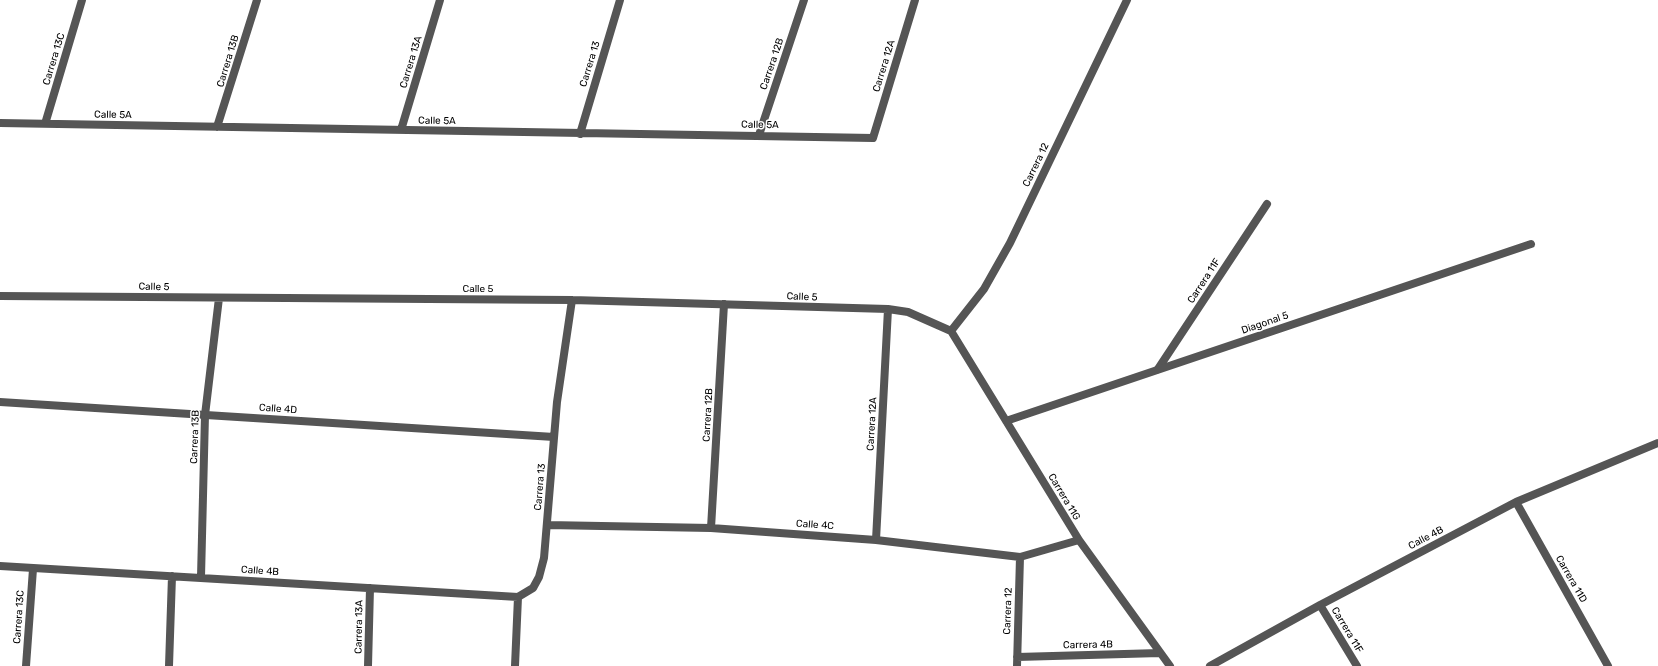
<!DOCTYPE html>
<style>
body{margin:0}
canvas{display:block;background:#fff}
</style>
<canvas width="1658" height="666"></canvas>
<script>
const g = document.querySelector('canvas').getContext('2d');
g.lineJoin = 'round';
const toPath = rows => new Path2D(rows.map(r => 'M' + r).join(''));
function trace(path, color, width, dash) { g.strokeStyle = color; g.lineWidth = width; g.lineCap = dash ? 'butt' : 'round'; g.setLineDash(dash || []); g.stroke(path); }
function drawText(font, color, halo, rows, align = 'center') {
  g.font = font + ' Rubik,sans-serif'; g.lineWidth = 3; g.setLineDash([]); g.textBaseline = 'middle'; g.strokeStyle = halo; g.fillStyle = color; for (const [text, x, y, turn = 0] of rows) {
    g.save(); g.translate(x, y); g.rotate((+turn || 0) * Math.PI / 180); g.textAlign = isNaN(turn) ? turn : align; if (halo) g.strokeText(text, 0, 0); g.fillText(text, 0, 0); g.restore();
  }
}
trace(toPath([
 [1158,369,1267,204]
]), '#555', 8);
trace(toPath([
 [0,123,873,138,915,0],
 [45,124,82,0],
 [217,127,257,0],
 [401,130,440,0],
 [580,134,620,0],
 [759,135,804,0],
 [0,296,572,300,888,309,908,312,951,331],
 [951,331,1079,540,1170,666],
 [951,331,984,289,1010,243,1127,0],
 [0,402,554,437],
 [1006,421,1531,244],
 [1516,502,1608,666],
 [547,525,711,528,876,540,1020,557,1079,540],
 [711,528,724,304],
 [876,540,888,309],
 [0,566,518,597],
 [201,577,205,415,219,298],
 [1320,605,1357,666],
 [1017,657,1160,653],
 [26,666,33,569],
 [169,666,172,576],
 [368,666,370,588],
 [515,666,518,597,533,588,539,577,544,558,557,402,572,300],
 [1017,666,1020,557],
 [1210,666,1320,605,1516,502,1658,443]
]), '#555', 8);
drawText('10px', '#000', '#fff', [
 ["Carrera 13C",54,59,-73],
 ["Carrera 13B",228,61,-73],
 ["Carrera 13A",411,62,-73],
 ["Carrera 13",590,64,-73],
 ["Carrera 12B",772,64,-71],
 ["Carrera 12A",884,66,-73],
 ["Calle 5A",113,115,1],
 ["Calle 5A",437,121,1],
 ["Calle 5A",760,125,1],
 ["Carrera 12",1036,165,-64],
 ["Carrera 11F",1204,281,-57],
 ["Calle 5",154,287,1],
 ["Calle 5",478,289],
 ["Calle 5",802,297,2],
 ["Diagonal 5",1265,323,-19],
 ["Calle 4D",278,409,4],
 ["Carrera 12B",708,415,-87],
 ["Carrera 12A",872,424,-87],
 ["Carrera 13B",195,437,-88],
 ["Carrera 13",540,487,-85],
 ["Carrera 11G",1064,497,59],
 ["Calle 4C",815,525,4],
 ["Calle 4B",1426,538,-28],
 ["Calle 4B",260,571,4],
 ["Carrera 11D",1571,579,60],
 ["Carrera 12",1008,611,-88],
 ["Carrera 13C",19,617,-86],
 ["Carrera 13A",359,627,-89],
 ["Carrera 11F",1347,630,59],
 ["Carrera 4B",1088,645,-1]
]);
</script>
